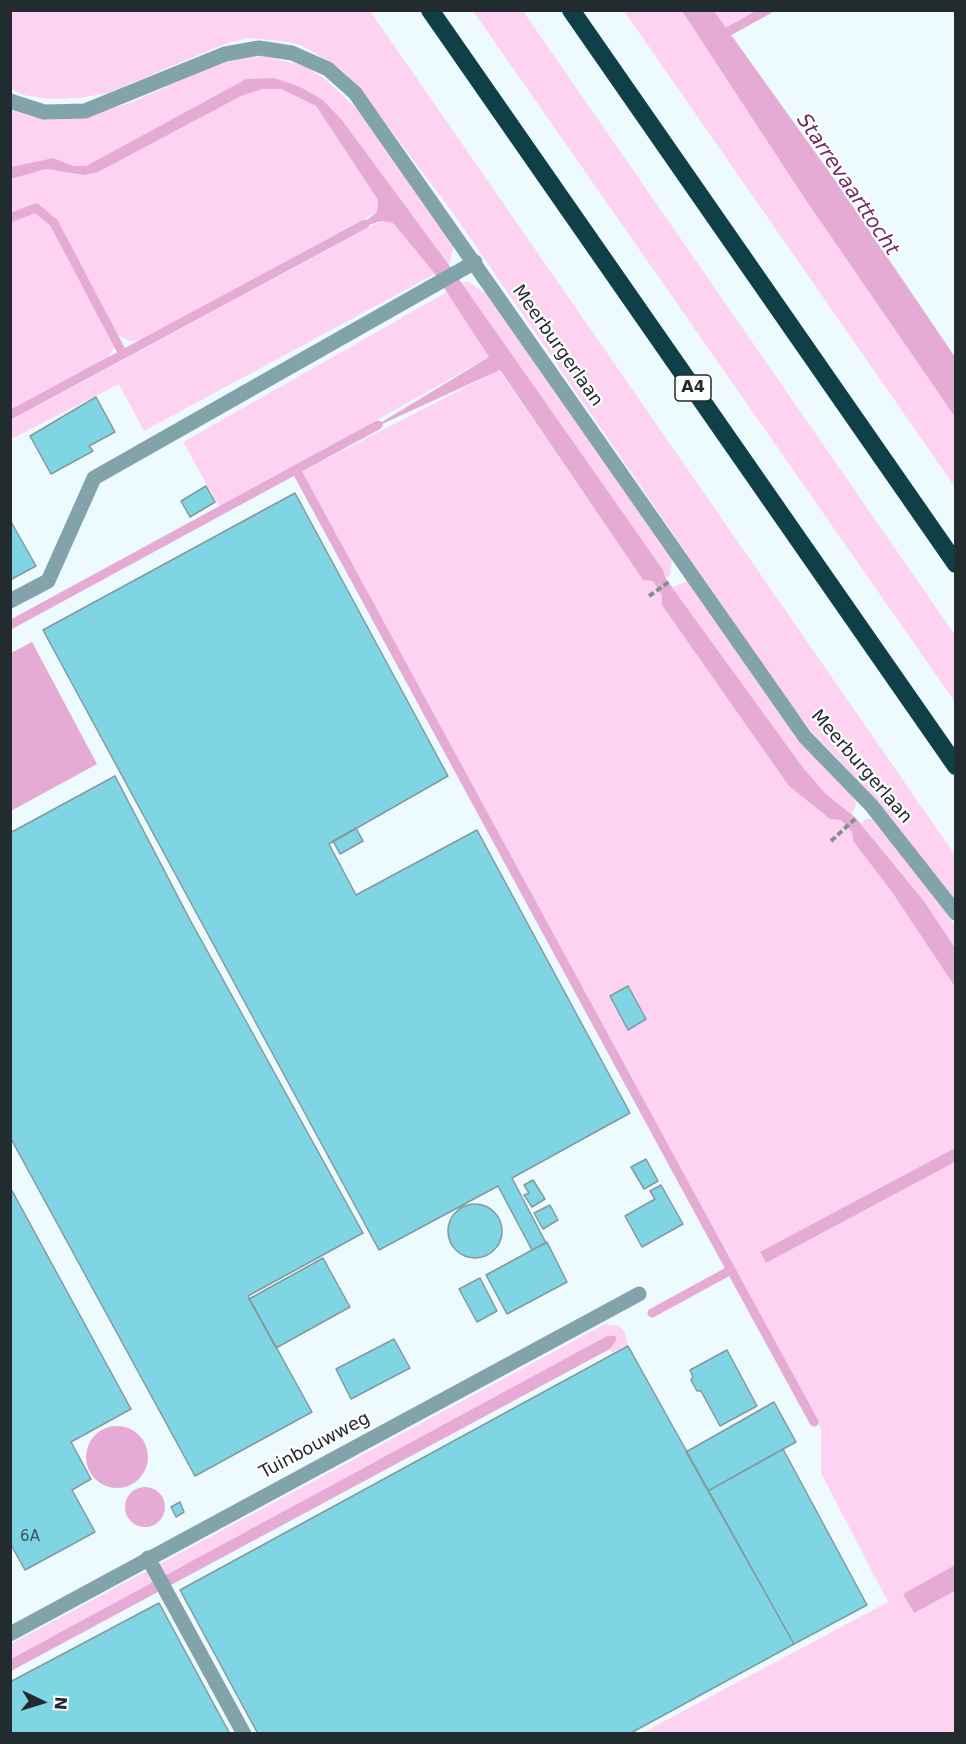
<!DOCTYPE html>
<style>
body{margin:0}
#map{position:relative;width:966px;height:1744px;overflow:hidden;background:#edfbfe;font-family:"DejaVu Sans",sans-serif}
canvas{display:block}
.frame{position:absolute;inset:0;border:12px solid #222b2d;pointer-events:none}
.north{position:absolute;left:12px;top:1672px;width:60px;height:60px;-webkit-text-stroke:4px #fff;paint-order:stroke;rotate:94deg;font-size:16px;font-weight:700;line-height:24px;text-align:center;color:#222b2d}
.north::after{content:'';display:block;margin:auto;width:21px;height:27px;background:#222b2d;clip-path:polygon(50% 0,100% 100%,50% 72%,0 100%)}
</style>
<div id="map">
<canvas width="966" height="1744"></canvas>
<div class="frame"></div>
<div class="north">N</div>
</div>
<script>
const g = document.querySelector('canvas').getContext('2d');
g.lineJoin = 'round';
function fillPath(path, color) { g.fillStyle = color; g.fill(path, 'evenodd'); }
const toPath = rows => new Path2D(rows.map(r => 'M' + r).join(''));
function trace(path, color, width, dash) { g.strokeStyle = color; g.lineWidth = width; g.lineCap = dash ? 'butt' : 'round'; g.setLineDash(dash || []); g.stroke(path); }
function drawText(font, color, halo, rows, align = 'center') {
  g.font = font + ' "DejaVu Sans",sans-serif'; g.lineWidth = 4.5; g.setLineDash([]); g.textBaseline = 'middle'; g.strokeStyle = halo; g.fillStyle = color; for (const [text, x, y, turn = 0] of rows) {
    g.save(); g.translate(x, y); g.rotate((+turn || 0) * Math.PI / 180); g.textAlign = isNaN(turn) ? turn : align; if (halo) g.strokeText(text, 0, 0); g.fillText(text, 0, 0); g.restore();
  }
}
fillPath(toPath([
 [10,11,370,11,955,855,955,903,874,797,812,732,781,691,451,210,359,88,341,69,303,46,289,42,248,38,225,44,108,93,79,98,51,99,23,95,11,89],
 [473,11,523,11,955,635,955,702],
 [624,11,682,11,803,196,955,417,955,487],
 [714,11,776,11,730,35],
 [262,56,305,66,326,80,357,109,454,244,449,265,342,120,323,100,246,79,86,166,74,166,53,158,11,167,11,109,31,116,54,119,80,117,130,103,222,62],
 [264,89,281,89,316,106,378,200,377,212,142,340,129,341,118,335,57,221,37,204,11,214,11,179,46,169,84,175,241,96],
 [37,212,51,224,115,346,107,359,11,411,11,222],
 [381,221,393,223,435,274,144,431,119,384,11,439,11,420],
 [461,282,469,282,489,296,672,558,670,575,666,579],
 [447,292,489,357,220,508,183,442],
 [499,370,643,580,653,581,663,595,662,605,852,832,853,841,892,892,955,987,955,1148,760,1253,766,1263,955,1162,955,1565,904,1594,914,1613,955,1591,955,1733,642,1733,888,1602,821,1473,821,1429,301,472],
 [688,581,854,797,856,804,852,814,825,793,804,769,672,587],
 [866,819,872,819,933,892,955,925,955,948,924,901,861,823],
 [605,1324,619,1326,625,1332,628,1345,612,1353,610,1349,617,1339,615,1336,607,1336,11,1659,11,1644]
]), '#fdd3f1');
fillPath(toPath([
 [682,11,714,11,835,180,955,357,955,417,803,196],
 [274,78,300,87,323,100,342,120,449,265,663,570,666,579,804,769,825,793,856,818,924,901,955,948,955,987,892,892,853,841,852,832,841,820,830,819,789,786,662,605,662,595,653,581,643,580,500,370,367,431,489,357,435,274,393,223,381,221,354,230,377,212,378,200,316,106,281,89,263,89,241,96,98,172,84,175,46,169,11,179,11,167,53,158,74,166,86,166,246,79],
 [32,642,97,764,11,811,11,653],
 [955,1148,955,1162,766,1263,760,1252],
 [607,1336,615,1336,617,1339,610,1349,11,1671,11,1659],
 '86 1457a31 31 0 1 1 62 0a31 31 0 1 1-62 0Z',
 '125 1507a20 20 0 1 1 40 0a20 20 0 1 1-40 0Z',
 [955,1565,955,1591,914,1613,903,1594]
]), '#e5abd5');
trace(toPath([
 [724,34,767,10],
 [10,218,36,208,54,223,123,354],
 [10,415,365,224],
 [296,470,731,1270,652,1313],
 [10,625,378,425],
 [731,1270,814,1422]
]), '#e5abd5', 9);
const building = toPath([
 [96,397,115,432,89,446,93,451,51,474,30,436,96,397],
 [206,486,215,502,190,517,181,501,206,486],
 [295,493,448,776,329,844,356,895,477,830,630,1113,512,1178,546,1243,532,1250,498,1186,379,1250,43,630,295,493],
 [10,520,36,566,10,580,10,520],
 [115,776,189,918,363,1233,248,1296,312,1412,195,1476,10,1137,10,833,115,776],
 [356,828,363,841,340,854,333,841,356,828],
 [628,986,646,1019,628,1030,610,996,628,986],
 [646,1159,658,1181,644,1189,631,1167,646,1159],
 [533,1180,545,1199,532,1207,524,1195,529,1193,524,1185,533,1180],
 [661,1185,683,1224,642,1247,625,1216,655,1199,650,1191,661,1185],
 [10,1187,131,1409,71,1442,91,1479,72,1490,95,1532,25,1570,10,1543,10,1187],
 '448 1231a27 27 0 1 1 54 0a27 27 0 1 1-54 0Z',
 [550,1205,558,1220,543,1229,534,1213,550,1205],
 [547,1242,567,1282,507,1314,486,1275,547,1242],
 [323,1258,350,1307,276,1348,249,1299,323,1258],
 [480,1278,497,1311,477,1322,459,1289,480,1278],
 [394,1339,410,1368,351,1399,336,1369,394,1339],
 [628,1346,794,1644,629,1734,258,1734,180,1590,628,1346],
 [727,1350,757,1406,720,1426,701,1391,697,1391,691,1380,693,1377,690,1370,727,1350],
 [774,1402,796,1442,708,1491,686,1452,774,1402],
 [783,1449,867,1605,794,1644,708,1491,783,1449],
 [180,1502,184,1512,176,1517,171,1507,180,1502],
 [159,1603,230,1734,10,1734,10,1682,159,1603]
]);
fillPath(building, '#7fd5e4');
trace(building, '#83999d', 1.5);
trace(toPath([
 [649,596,670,581],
 [831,841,855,819]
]), '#848f92', 4, [6, 3]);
trace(toPath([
 [10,101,44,112,85,111,225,54,259,48,292,53,328,69,355,93,805,737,871,805,956,913],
 [10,601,48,581,94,478,475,262],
 [148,1558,244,1734],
 [10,1634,639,1294]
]), '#81a3a9', 15);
trace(toPath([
 [430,10,956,766],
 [571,10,956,564]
]), '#104047', 18);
drawText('15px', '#39565b', null, [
 ["6A",30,1537]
]);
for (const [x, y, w] of [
 [693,388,36]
]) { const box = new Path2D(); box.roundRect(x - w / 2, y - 13, w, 26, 4.5); g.fillStyle = '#fff'; g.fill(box); trace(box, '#222b2d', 1.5); }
drawText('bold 16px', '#222b2d', null, [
 ["A4",693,388]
]);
drawText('18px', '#222b2d', '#fff', [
 ["Meerburgerlaan",557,346,55],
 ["Meerburgerlaan",861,767,49],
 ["Tuinbouwweg",315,1446,-28]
]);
drawText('italic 20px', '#6d2b5f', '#fff', [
 ["Starrevaarttocht",847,185,56]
]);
</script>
